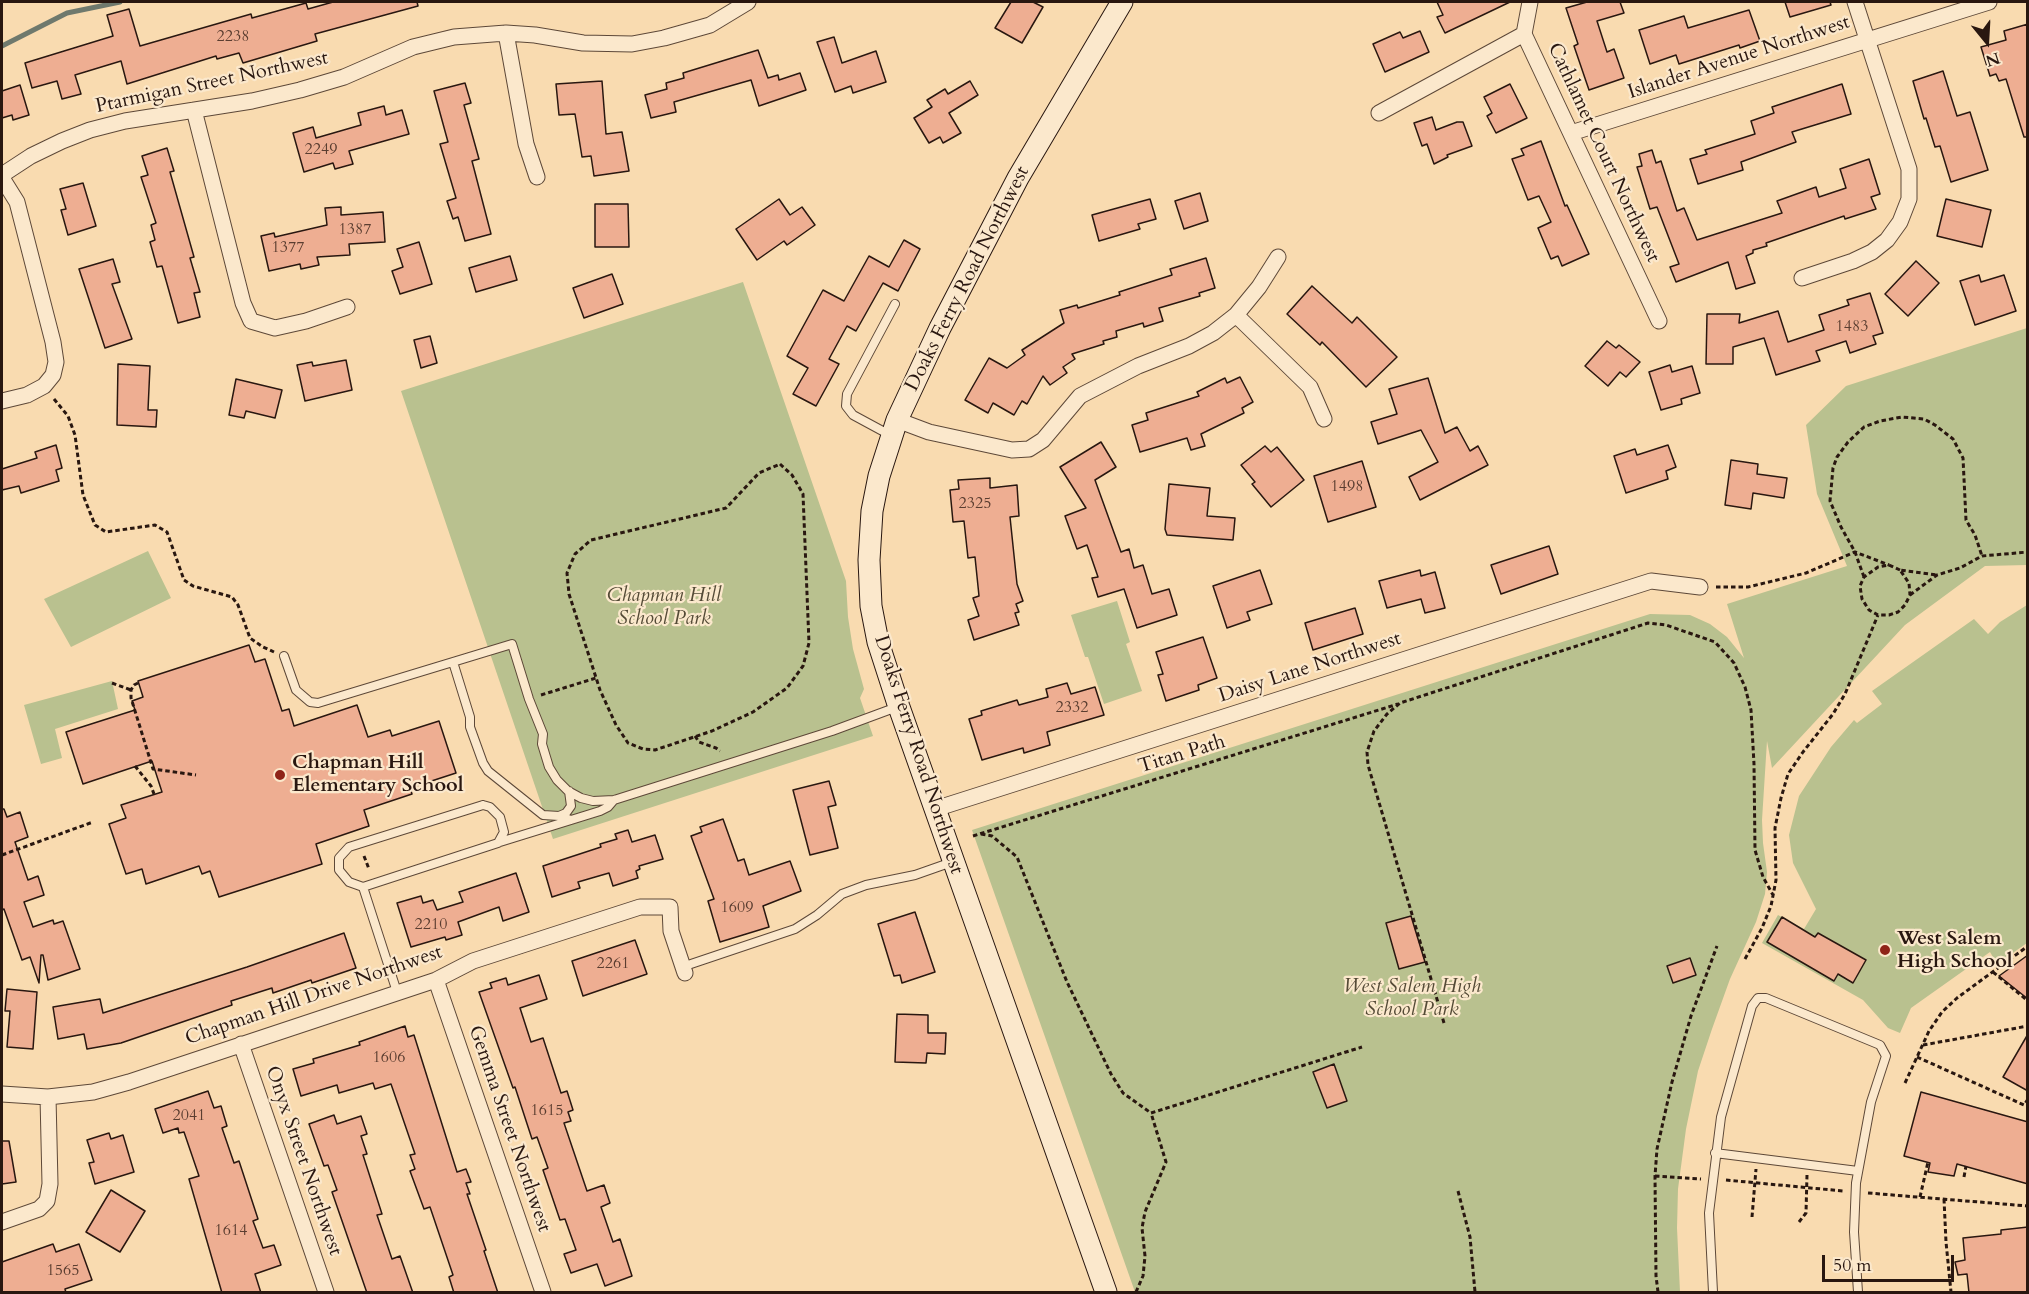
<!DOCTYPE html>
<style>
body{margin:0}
#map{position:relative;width:2029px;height:1294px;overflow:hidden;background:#f9dbb0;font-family:Cardo,serif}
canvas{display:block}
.frame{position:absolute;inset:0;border:3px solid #291710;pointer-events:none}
.north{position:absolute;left:1957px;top:12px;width:60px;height:60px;-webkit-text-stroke:4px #fbe8cc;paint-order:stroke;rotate:162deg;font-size:16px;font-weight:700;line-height:24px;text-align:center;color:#291710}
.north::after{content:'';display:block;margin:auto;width:21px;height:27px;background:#291710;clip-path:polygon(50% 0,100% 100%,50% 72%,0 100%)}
.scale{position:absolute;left:1822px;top:1255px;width:132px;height:27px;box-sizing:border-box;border:3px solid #291710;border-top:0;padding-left:8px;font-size:18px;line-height:21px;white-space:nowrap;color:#291710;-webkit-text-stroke:4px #fbe8cc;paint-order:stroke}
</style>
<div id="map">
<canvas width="2029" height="1294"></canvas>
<div class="frame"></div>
<div class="north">N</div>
<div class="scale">50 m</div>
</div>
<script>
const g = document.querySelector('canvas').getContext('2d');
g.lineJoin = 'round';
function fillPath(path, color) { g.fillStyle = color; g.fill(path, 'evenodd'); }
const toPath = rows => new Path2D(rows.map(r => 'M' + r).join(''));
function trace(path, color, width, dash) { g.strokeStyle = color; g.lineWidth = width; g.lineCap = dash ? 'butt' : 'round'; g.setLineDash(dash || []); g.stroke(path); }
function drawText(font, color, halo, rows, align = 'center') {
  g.font = font + ' Cardo,serif'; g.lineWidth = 4.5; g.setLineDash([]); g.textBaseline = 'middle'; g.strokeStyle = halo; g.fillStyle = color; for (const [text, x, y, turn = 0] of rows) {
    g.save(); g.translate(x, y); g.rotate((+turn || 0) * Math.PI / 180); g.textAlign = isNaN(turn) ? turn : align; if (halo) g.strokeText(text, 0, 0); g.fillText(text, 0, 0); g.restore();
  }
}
fillPath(toPath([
 [743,282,846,581,848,617,853,649,864,689,860,698,873,736,553,839,401,391],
 [2027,328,2027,565,1985,566,1905,625,1772,768,1767,741,1762,820,1763,843,1767,872,1765,894,1756,922,1730,979,1712,1029,1698,1071,1686,1129,1678,1189,1677,1228,1680,1292,1135,1292,972,830,1650,614,1690,615,1710,624,1727,637,1744,658,1727,604,1847,566,1817,494,1806,425,1846,386],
 [148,551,171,598,71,647,44,599],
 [1117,601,1130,642,1126,644,1142,691,1104,704,1088,657,1085,657,1071,615],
 [2027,605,2027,943,1997,964,1990,952,1911,1008,1900,1033,1888,1028,1863,1000,1762,943,1778,915,1804,929,1816,909,1793,863,1789,835,1799,796,1831,747,1854,720,1857,723,1882,704,1872,691,1974,619,1988,634,2000,622],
 [112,681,118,709,55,729,62,758,41,764,24,705]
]), '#b9c18f');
trace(toPath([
 [2,46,67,13,120,2]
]), '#6f796d', 5);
const building = toPath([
 [333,2,417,2,418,6,315,34,317,41,243,63,239,53,217,59,216,56,127,84,121,61,75,75,81,94,62,99,57,81,32,88,25,63,113,36,107,15,129,9,140,46,251,14,252,18,306,3,308,9,333,2],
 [1011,2,1033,2,1043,7,1022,43,995,28,1011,2],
 [1437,2,1510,2,1445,33,1437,17,1443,15,1437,2],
 [1587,2,1620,2,1624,13,1597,21,1607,52,1614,49,1624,78,1589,90,1574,46,1578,44,1566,8,1587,2],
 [1785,2,1830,2,1831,5,1790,17,1785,2],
 [1749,10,1760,41,1740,48,1739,45,1679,64,1676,55,1650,64,1639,30,1684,16,1688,28,1749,10],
 [2028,24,2028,137,2024,137,2006,79,1999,81,1996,74,1990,76,1981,47,2006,40,2004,31,2028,24],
 [1420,31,1429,52,1385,72,1373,44,1400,32,1403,38,1420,31],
 [834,37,842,63,876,51,886,82,853,93,851,86,835,92,817,42,834,37],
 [758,50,768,78,778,75,779,80,800,73,806,90,759,106,751,80,674,102,676,112,651,118,645,95,667,89,666,83,684,78,683,73,758,50],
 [1943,71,1957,116,1970,112,1988,170,1951,182,1940,146,1935,147,1926,118,1924,119,1913,81,1943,71],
 [602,81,606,134,622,132,629,171,594,176,591,156,582,157,575,114,559,115,556,84,602,81],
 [970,81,978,95,949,113,961,133,943,143,940,137,929,143,914,118,932,107,927,100,945,89,948,94,970,81],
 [465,83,471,103,464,105,479,159,472,161,491,234,465,241,458,217,453,219,447,201,456,198,440,144,448,142,434,91,465,83],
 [1510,84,1527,118,1496,133,1487,116,1492,113,1484,97,1510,84],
 [1842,84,1851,114,1792,132,1796,142,1741,162,1743,170,1698,184,1690,159,1707,154,1705,150,1755,134,1751,121,1774,113,1772,107,1842,84],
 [20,85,29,115,13,120,12,115,2,118,2,91,20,85],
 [384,106,386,115,402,110,409,134,349,151,353,164,335,169,333,163,304,172,293,133,313,127,316,138,361,125,358,113,384,106],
 [1432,117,1436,130,1457,122,1463,122,1472,146,1447,155,1448,157,1434,164,1427,144,1422,146,1414,123,1432,117],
 [1541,141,1565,206,1567,205,1589,254,1562,266,1558,256,1551,259,1538,228,1551,222,1539,196,1528,200,1512,159,1524,155,1521,149,1541,141],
 [167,148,174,171,170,172,194,257,190,258,200,292,194,293,200,317,178,323,162,266,157,267,150,242,155,240,151,225,156,223,141,177,148,175,142,156,167,148],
 [1652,150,1656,163,1661,161,1677,211,1684,208,1697,240,1782,213,1777,201,1816,187,1819,197,1846,188,1840,169,1869,159,1880,194,1871,197,1876,209,1845,219,1844,216,1766,243,1767,246,1753,250,1753,253,1746,256,1755,283,1736,289,1728,262,1676,282,1670,267,1679,264,1657,207,1650,209,1637,167,1642,166,1639,154,1652,150],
 [83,183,96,226,68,235,61,210,66,209,60,189,83,183],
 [1200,193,1208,221,1184,229,1175,201,1200,193],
 [779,199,790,215,802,207,815,225,787,245,784,241,757,260,736,229,779,199],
 [1150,199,1156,219,1138,224,1140,229,1099,241,1092,215,1150,199],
 [1946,199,1991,210,1982,247,1937,236,1946,199],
 [595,204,628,204,629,247,595,247,595,204],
 [341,207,341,215,383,212,385,242,349,244,350,255,317,257,319,265,301,269,300,264,269,271,261,236,274,233,275,237,327,225,325,208,341,207],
 [904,240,920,249,898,291,883,283,856,331,847,326,829,359,839,364,816,406,793,394,808,368,787,356,823,290,844,301,869,256,889,267,904,240],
 [419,242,432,284,400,294,392,271,403,267,397,249,419,242],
 [510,256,517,280,476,292,469,268,510,256],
 [1206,258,1215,288,1199,293,1200,296,1159,308,1163,321,1144,327,1143,323,1116,331,1117,337,1103,341,1104,344,1072,354,1075,359,1063,367,1067,373,1050,385,1043,376,1027,404,1022,401,1014,415,993,403,988,413,965,400,989,358,1007,368,1025,355,1022,350,1064,323,1060,310,1077,305,1078,308,1120,295,1119,292,1172,275,1170,269,1206,258],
 [113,259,120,282,112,284,132,339,105,348,79,269,113,259],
 [1916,261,1939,283,1908,316,1885,294,1916,261],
 [612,274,623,304,584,318,573,288,612,274],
 [1979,275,1981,282,2004,275,2016,311,1975,325,1960,281,1979,275],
 [1312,286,1352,323,1357,317,1397,357,1366,387,1322,342,1320,345,1287,314,1312,286],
 [1870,293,1883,333,1873,336,1876,344,1850,353,1846,341,1816,351,1820,361,1776,375,1764,338,1733,347,1733,364,1706,364,1707,314,1740,314,1739,323,1778,311,1788,342,1824,330,1819,315,1849,305,1847,300,1870,293],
 [430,336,437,363,421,368,414,340,430,336],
 [1607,341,1616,348,1619,345,1640,362,1626,377,1620,372,1608,386,1585,366,1607,341],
 [346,360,352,390,305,401,297,365,312,362,313,366,346,360],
 [118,364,150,366,148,410,157,410,156,427,117,425,118,364],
 [1670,365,1672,372,1692,366,1700,393,1681,399,1682,404,1661,410,1649,372,1670,365],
 [1240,377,1253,402,1242,408,1244,413,1201,434,1205,446,1191,450,1187,438,1140,452,1132,425,1148,420,1146,413,1199,396,1197,392,1225,378,1227,383,1240,377],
 [1428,378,1445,433,1457,427,1470,451,1478,446,1488,465,1420,500,1409,477,1438,462,1421,430,1378,444,1371,422,1397,414,1389,389,1428,378],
 [236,379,282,390,275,418,246,411,244,418,229,415,236,379],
 [1101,442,1116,467,1095,480,1121,552,1129,549,1134,568,1143,565,1152,594,1169,589,1177,615,1137,628,1124,589,1098,597,1092,578,1098,577,1087,545,1077,549,1065,516,1086,508,1060,467,1101,442],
 [56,445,62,468,56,470,59,481,21,493,19,486,2,490,2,469,37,458,35,452,56,445],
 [1668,445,1676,467,1666,471,1668,479,1626,493,1614,456,1635,449,1637,455,1668,445],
 [1265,446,1271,452,1277,447,1304,480,1271,507,1252,484,1255,482,1241,465,1265,446],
 [1731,460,1758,464,1757,474,1787,478,1784,498,1753,493,1751,509,1725,505,1731,460],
 [1362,461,1376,507,1328,522,1314,476,1362,461],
 [990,478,990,488,1017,485,1019,516,1010,517,1017,584,1023,601,1016,604,1019,612,1015,613,1019,625,974,640,968,620,979,616,973,598,979,596,975,557,968,558,964,521,953,522,950,490,959,489,958,480,990,478],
 [1169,484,1210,488,1207,516,1235,518,1233,540,1167,535,1165,529,1169,484],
 [1549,546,1558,574,1501,594,1491,565,1549,546],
 [1260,570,1272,604,1247,612,1250,620,1227,628,1213,586,1260,570],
 [1420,570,1421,576,1435,572,1445,608,1425,613,1421,599,1387,608,1379,581,1420,570],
 [1355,608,1363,634,1313,650,1305,623,1355,608],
 [1203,637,1217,678,1198,685,1199,690,1166,701,1158,675,1163,674,1156,652,1203,637],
 [249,645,255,662,265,659,282,711,289,709,294,726,357,705,368,737,390,730,392,736,439,721,456,773,410,788,412,794,364,810,369,826,316,844,322,864,219,897,210,871,202,874,199,866,146,884,142,869,126,874,109,824,126,818,121,805,162,792,152,761,83,784,66,732,135,710,132,701,143,697,138,681,249,645],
 [1067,683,1071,694,1095,687,1104,715,1047,732,1050,745,1024,753,1023,748,982,760,969,719,982,715,981,711,1017,700,1019,705,1048,697,1046,689,1067,683],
 [829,781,836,805,828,807,838,848,810,855,793,790,829,781],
 [2,809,4,809,7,817,20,812,28,837,15,842,28,880,38,876,44,895,24,902,33,927,53,920,54,924,63,921,80,969,48,980,43,955,41,955,39,983,30,957,22,960,4,909,2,910,2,809],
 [723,819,738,861,744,859,749,875,790,861,801,891,763,906,769,927,720,942,708,901,714,899,691,836,702,832,700,827,723,819],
 [628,830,632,842,655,835,663,859,639,866,640,869,636,871,638,878,613,886,609,873,578,882,580,888,552,897,543,866,601,847,600,844,617,839,615,834,628,830],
 [516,873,529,912,503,921,499,907,458,922,462,935,446,940,445,937,411,947,397,903,421,896,423,903,433,900,437,910,463,902,459,892,516,873],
 [915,912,935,972,902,983,900,975,894,976,878,924,915,912],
 [1411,916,1425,962,1399,969,1386,923,1411,916],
 [1782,917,1815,937,1818,933,1866,960,1853,983,1838,974,1834,981,1767,942,1782,917],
 [344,933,356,968,312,983,311,980,273,993,272,988,231,1001,232,1005,121,1043,87,1049,84,1034,58,1039,53,1007,100,999,103,1013,247,967,344,933],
 [635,940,647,974,583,996,572,961,635,940],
 [2028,955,2028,999,1999,976,2028,955],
 [1690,958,1696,975,1673,983,1667,966,1690,958],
 [539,975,547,999,520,1008,531,1042,543,1038,561,1093,567,1091,573,1110,568,1112,571,1121,564,1123,587,1191,604,1185,610,1203,601,1207,613,1242,620,1239,632,1276,605,1286,597,1264,571,1273,564,1254,576,1250,565,1219,560,1220,543,1170,548,1168,537,1137,532,1139,515,1087,513,1088,479,992,492,988,490,983,506,978,508,985,539,975],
 [7,989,37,992,33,1049,7,1047,10,1011,5,1011,7,989],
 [897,1014,928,1015,928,1033,946,1033,945,1054,927,1053,926,1063,895,1062,897,1014],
 [405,1026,408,1037,414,1035,457,1172,466,1169,471,1182,466,1183,470,1194,467,1194,486,1250,484,1251,498,1293,454,1293,449,1277,453,1275,430,1207,424,1209,410,1171,415,1169,410,1155,415,1154,391,1084,375,1089,373,1083,339,1093,337,1085,301,1096,293,1069,314,1063,313,1059,360,1045,359,1042,405,1026],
 [2028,1034,2028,1091,2003,1077,2028,1034],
 [1334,1064,1347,1101,1327,1108,1313,1072,1334,1064],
 [208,1091,214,1108,221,1106,227,1126,222,1128,234,1163,239,1161,258,1219,253,1221,263,1248,274,1245,281,1265,255,1274,261,1293,222,1293,189,1179,199,1176,184,1132,179,1133,178,1128,163,1133,155,1109,208,1091],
 [1921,1092,2028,1122,2028,1184,1957,1164,1954,1176,1928,1172,1930,1163,1904,1156,1921,1092],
 [334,1115,337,1124,361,1116,367,1134,361,1136,367,1154,363,1155,382,1214,377,1215,392,1259,400,1256,413,1293,367,1293,332,1192,337,1190,328,1165,324,1166,309,1124,334,1115],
 [109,1133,111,1139,123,1135,134,1172,95,1184,89,1163,94,1162,87,1140,109,1133],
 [2,1141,9,1141,16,1182,2,1184,2,1141],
 [111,1190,145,1211,120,1252,86,1232,111,1190],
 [2028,1227,2028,1293,1969,1293,1967,1274,1958,1275,1955,1262,1965,1260,1963,1238,2001,1234,2001,1230,2028,1227],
 [53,1244,56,1252,79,1244,92,1280,65,1289,66,1293,2,1293,2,1262,53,1244]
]);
fillPath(building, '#eeae92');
trace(building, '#291710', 1.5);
const service = toPath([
 [890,435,853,415,846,406,847,394,895,304],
 [284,656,296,690,310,702,318,703,512,644,529,699,543,734,542,744,549,767,557,780,568,791,581,798,593,801,614,800,832,731,897,707],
 [453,662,470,717,470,727,483,763,488,771,543,815,559,816,571,820,600,811,608,807,614,800],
 [483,805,490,807,500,817,504,832,498,843,363,887,349,882,339,870,339,858,349,847,483,805],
 [559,816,566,813,571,806,569,791],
 [500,842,571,820],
 [363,887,397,992],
 [682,967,795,929,817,915,842,894,866,885,915,875,952,862],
 [1715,1153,1858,1171],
 [1713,1292,1709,1213,1721,1117,1752,1006,1758,998,1766,998,1880,1045,1886,1056,1871,1102,1856,1183,1854,1232,1858,1292]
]);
const minor = toPath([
 [1530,2,1524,34,1659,321],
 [506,33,526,144,537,177],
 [194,110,243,303,251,321,275,328,306,321,347,307],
 [1379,113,1524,34],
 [1571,133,1989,2],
 [2,175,31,156,62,141,90,130,125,121,252,101,300,90,344,77,413,47,454,37,506,33,535,35,583,43,632,44,664,38,710,25,748,2],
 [2,178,17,202,53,342,56,362,53,375,44,386,27,395,2,401],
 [1802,278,1853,261,1872,252,1887,240,1900,222,1909,199,1909,169,1855,2],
 [1236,315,1310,387,1324,419],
 [897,420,929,432,1012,450,1029,449,1043,440,1080,396,1138,366,1189,346,1213,333,1236,315,1259,287,1278,257],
 [935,809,1651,581,1700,587],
 [436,980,543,1292],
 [241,1044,326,1292],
 [2,1094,48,1097,93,1092,129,1082,436,980,473,961,640,907,670,907,671,931,685,973],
 [2,1222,39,1209,47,1201,50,1184,48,1097]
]);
const secondary = toPath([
 [1106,1292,899,707,878,642,871,606,869,560,872,511,879,476,897,420,940,328,1018,178,1122,2]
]);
trace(service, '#5d4838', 10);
trace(minor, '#5d4838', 17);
trace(secondary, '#291710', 23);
trace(toPath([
 [54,399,68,416,75,435,83,495,95,525,106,532,155,525,167,532,184,580,193,586,232,597,238,605,250,638,263,647,274,652],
 [780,464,792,475,803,494,809,643,803,666,787,688,753,712,712,731,655,750,643,749,628,743,616,725,600,690,569,594,567,573,575,554,591,540,726,508,759,473,780,464],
 [1900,570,1889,565,1878,567,1864,577,1860,586,1862,599,1869,610,1878,615,1889,615,1898,612,1905,605,1910,595,1909,583,1900,570,1937,575],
 [1864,577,1855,552,1841,527,1830,501,1833,468,1837,457,1848,442,1864,427,1880,421,1902,417,1924,419,1935,425,1953,439,1963,458,1966,520,1975,535,1982,556],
 [1716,587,1748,587,1806,573,1855,552,1889,565],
 [1910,595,1937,575,1960,568,1982,556,2028,552],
 [112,683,131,690],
 [138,683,134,685,131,690,131,698,153,769,196,775],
 [541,695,596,678],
 [695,736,699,742,716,748,720,751],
 [135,766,151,786,154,794],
 [981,834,992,836,1017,857,1067,982,1111,1074,1123,1093,1151,1113],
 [973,836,1398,704],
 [2,855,93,822],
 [364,856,369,869],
 [1745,959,1762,928,1771,906,1776,880,1775,828,1781,798,1788,774,1803,752,1833,714,1845,694,1878,615],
 [1993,972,2028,1001],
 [1444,1023,1368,765,1367,752,1374,731,1387,714,1400,703,1648,623,1666,625,1715,642,1734,663,1745,687,1751,710,1754,764,1755,850,1763,877,1773,895],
 [1923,1045,2028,1026],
 [1917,1057,2024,1105,2028,1099],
 [1905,1083,1929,1031,1942,1012,1957,998,2028,946],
 [1655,1176,1701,1179],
 [1964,1177,1966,1166],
 [1726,1180,1843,1191],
 [1458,1191,1470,1237,1475,1292],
 [1868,1193,2028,1206],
 [1920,1197,1928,1162],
 [1944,1199,1946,1242,1951,1292],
 [1752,1217,1756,1169],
 [1799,1222,1806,1213,1807,1175],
 [1136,1292,1143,1276,1145,1256,1142,1228,1145,1212,1166,1162,1151,1113,1362,1047],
 [1658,1292,1656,1276,1655,1176,1657,1149,1672,1082,1691,1016,1717,946]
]), '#291710', 3, [4.5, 3]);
trace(service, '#fbe8cc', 8);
trace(minor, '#fbe8cc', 15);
trace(secondary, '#fbe8cc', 21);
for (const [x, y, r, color] of [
 [280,775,6,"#8f2418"],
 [1885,950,6,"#8f2418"]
]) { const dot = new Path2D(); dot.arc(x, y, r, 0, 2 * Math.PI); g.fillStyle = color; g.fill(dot); trace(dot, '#fbe8cc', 2); }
drawText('16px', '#5a3d30', null, [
 ["2238",233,37],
 ["2249",321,150],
 ["1387",355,230],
 ["1377",288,248],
 ["1483",1852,327],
 ["1498",1347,487],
 ["2325",975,504],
 ["2332",1072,708],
 ["1609",737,908],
 ["2210",431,925],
 ["2261",613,964],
 ["1606",389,1058],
 ["1615",547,1111],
 ["2041",189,1116],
 ["1614",231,1231],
 ["1565",63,1271]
]);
drawText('20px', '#291710', '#fbe8cc', [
 ["Islander Avenue Northwest",1739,58,-18],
 ["Ptarmigan Street Northwest",212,83,-12],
 ["Cathlamet Court Northwest",1603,153,65],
 ["Doaks Ferry Road Northwest",968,279,-63],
 ["Daisy Lane Northwest",1310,668,-18],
 ["Doaks Ferry Road Northwest",918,755,72],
 ["Titan Path",1182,755,-17],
 ["Chapman Hill Drive Northwest",314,996,-19],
 ["Gemma Street Northwest",509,1129,71],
 ["Onyx Street Northwest",303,1161,71]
]);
drawText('italic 20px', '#544a36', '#fbe8cc', [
 ["Chapman Hill",664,596],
 ["School Park",664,619],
 ["West Salem High",1412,987],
 ["School Park",1412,1010]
]);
drawText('bold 20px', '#291710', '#fbe8cc', [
 ["Chapman Hill",292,763],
 ["Elementary School",292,786],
 ["West Salem",1897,939],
 ["High School",1897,962]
], 'left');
</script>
